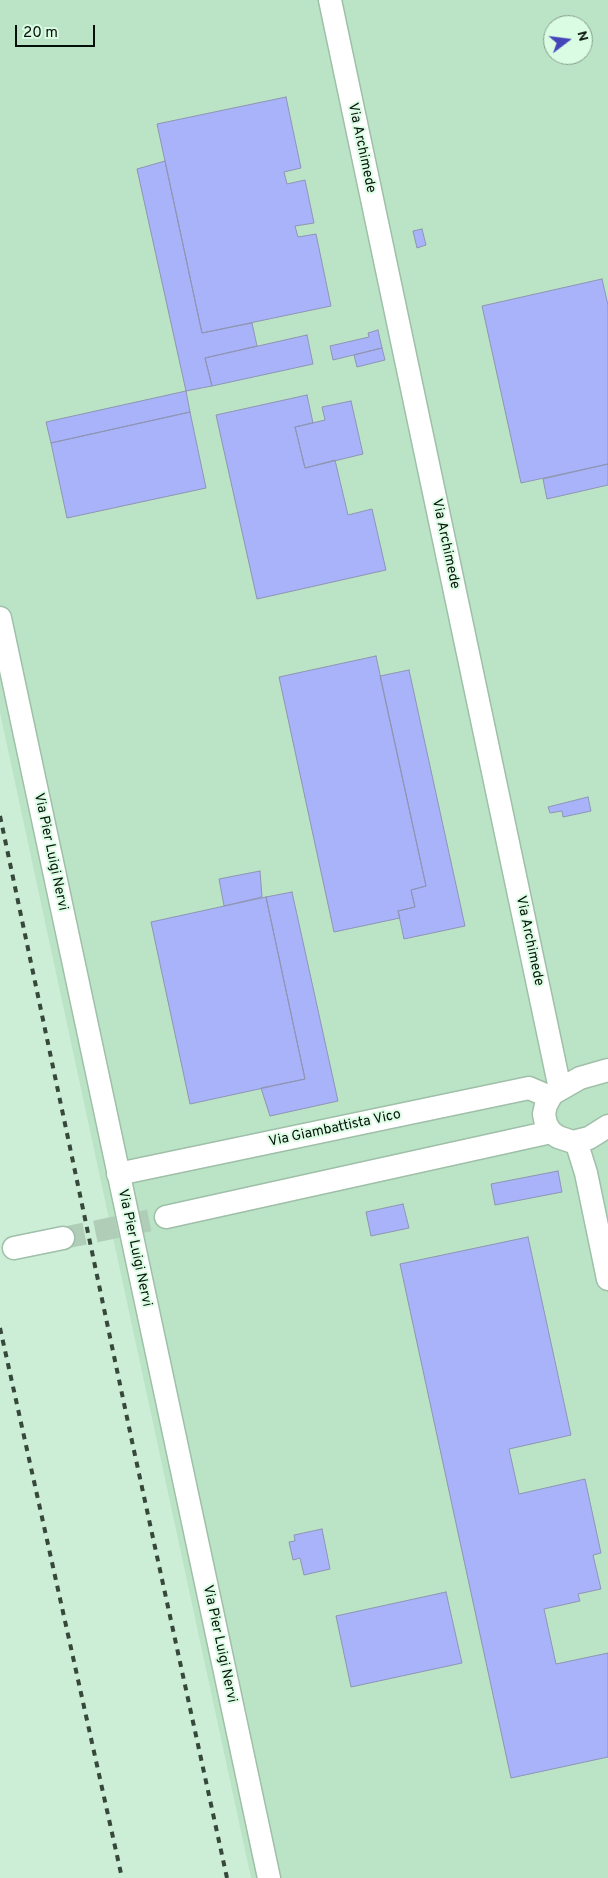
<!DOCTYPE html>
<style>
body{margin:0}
#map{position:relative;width:608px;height:1878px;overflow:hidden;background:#cdeed6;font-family:Overpass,sans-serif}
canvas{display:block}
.north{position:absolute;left:543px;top:15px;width:50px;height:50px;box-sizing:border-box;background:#dafce3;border:1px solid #859e8b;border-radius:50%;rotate:75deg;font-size:14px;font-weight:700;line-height:20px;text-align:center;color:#051008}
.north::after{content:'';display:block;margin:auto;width:18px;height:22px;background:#4545ba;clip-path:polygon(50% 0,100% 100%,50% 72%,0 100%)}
.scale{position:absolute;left:15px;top:25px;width:80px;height:22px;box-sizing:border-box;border:2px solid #051008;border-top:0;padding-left:6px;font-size:15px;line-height:18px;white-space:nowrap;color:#051008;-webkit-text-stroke:4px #dafce3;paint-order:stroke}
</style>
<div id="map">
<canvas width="608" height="1878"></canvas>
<div class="north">N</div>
<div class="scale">20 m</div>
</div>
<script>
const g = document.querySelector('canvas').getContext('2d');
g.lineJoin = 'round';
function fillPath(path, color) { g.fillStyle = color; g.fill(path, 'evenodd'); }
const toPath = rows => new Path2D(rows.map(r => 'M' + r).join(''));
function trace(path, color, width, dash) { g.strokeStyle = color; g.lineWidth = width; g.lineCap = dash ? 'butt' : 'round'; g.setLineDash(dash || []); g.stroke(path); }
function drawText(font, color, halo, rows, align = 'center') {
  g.font = font + ' Overpass,sans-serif'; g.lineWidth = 4; g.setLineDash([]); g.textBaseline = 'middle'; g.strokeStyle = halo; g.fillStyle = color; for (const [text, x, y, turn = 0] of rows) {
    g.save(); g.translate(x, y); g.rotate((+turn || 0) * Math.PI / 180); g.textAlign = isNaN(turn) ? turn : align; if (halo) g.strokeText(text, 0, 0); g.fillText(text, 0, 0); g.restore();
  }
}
fillPath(toPath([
 [0,0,608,0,608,1878,251,1878,0,713],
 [553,25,583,25,583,55,553,55]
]), '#bbe4c7');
const building = toPath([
 [286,97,301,168,284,172,287,184,305,180,314,223,295,226,298,237,316,234,331,306,202,333,157,124,286,97],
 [165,161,202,333,252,323,257,346,205,358,212,386,186,391,137,169,165,161],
 [422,229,426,245,417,248,413,231,422,229],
 [602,279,608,305,608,464,521,483,482,306,602,279],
 [378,330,382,348,333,360,330,346,369,337,368,333,378,330],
 [307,335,313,364,212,386,205,358,307,335],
 [382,348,385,360,357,367,354,355,382,348],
 [186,391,190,412,51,443,46,422,186,391],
 [307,395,313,423,295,427,305,468,335,460,348,515,372,509,386,570,257,599,216,415,307,395],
 [351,401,363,454,305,468,295,427,325,420,322,407,351,401],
 [190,412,206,488,67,518,51,443,190,412],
 [608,464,608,485,547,499,543,479,608,464],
 [376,656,426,886,411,890,415,907,398,911,400,918,334,932,279,677,376,656],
 [409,670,465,926,404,939,398,911,415,907,411,890,426,886,380,676,409,670],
 [588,797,591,811,563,817,562,811,550,813,548,807,588,797],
 [260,871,262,897,224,906,219,879,260,871],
 [292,892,338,1101,270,1116,261,1088,305,1079,266,897,292,892],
 [266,897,305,1079,190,1104,151,922,266,897],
 [558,1171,562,1192,495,1205,491,1184,558,1171],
 [403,1204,409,1228,371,1236,366,1212,403,1204],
 [528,1237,571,1435,509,1449,519,1494,585,1479,601,1553,593,1555,601,1589,578,1594,580,1601,544,1609,556,1664,608,1653,608,1757,511,1778,400,1264,528,1237],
 [322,1529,330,1569,304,1575,300,1558,293,1560,289,1542,295,1541,294,1535,322,1529],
 [446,1592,462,1663,351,1687,336,1616,446,1592]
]);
fillPath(building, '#a8b3f9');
trace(building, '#8f95b4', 1);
trace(toPath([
 [63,1238,166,1217]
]), '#afcdb7', 22, [22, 11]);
const street = toPath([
 [330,0,560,1089],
 [0,618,269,1878],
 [608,1070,580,1078,552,1094,546,1105,544,1114,546,1124,551,1132,558,1137,573,1142,589,1138,608,1126],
 [576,1141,586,1173,608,1279],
 [118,1174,529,1088,550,1097],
 [166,1217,551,1132],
 [14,1248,63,1238]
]);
trace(street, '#9fbfa8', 25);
trace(street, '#fff', 22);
trace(toPath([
 [0,816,133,1446,227,1878],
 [0,1328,122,1878]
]), '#36473b', 4, [6, 6]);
drawText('14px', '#051008', '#dafce3', [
 ["Via Archimede",361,148,78],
 ["Via Archimede",445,544,78],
 ["Via Pier Luigi Nervi",50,852,78],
 ["Via Archimede",529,941,78],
 ["Via Giambattista Vico",335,1129,-12],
 ["Via Pier Luigi Nervi",134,1248,78],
 ["Via Pier Luigi Nervi",219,1644,78]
]);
</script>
